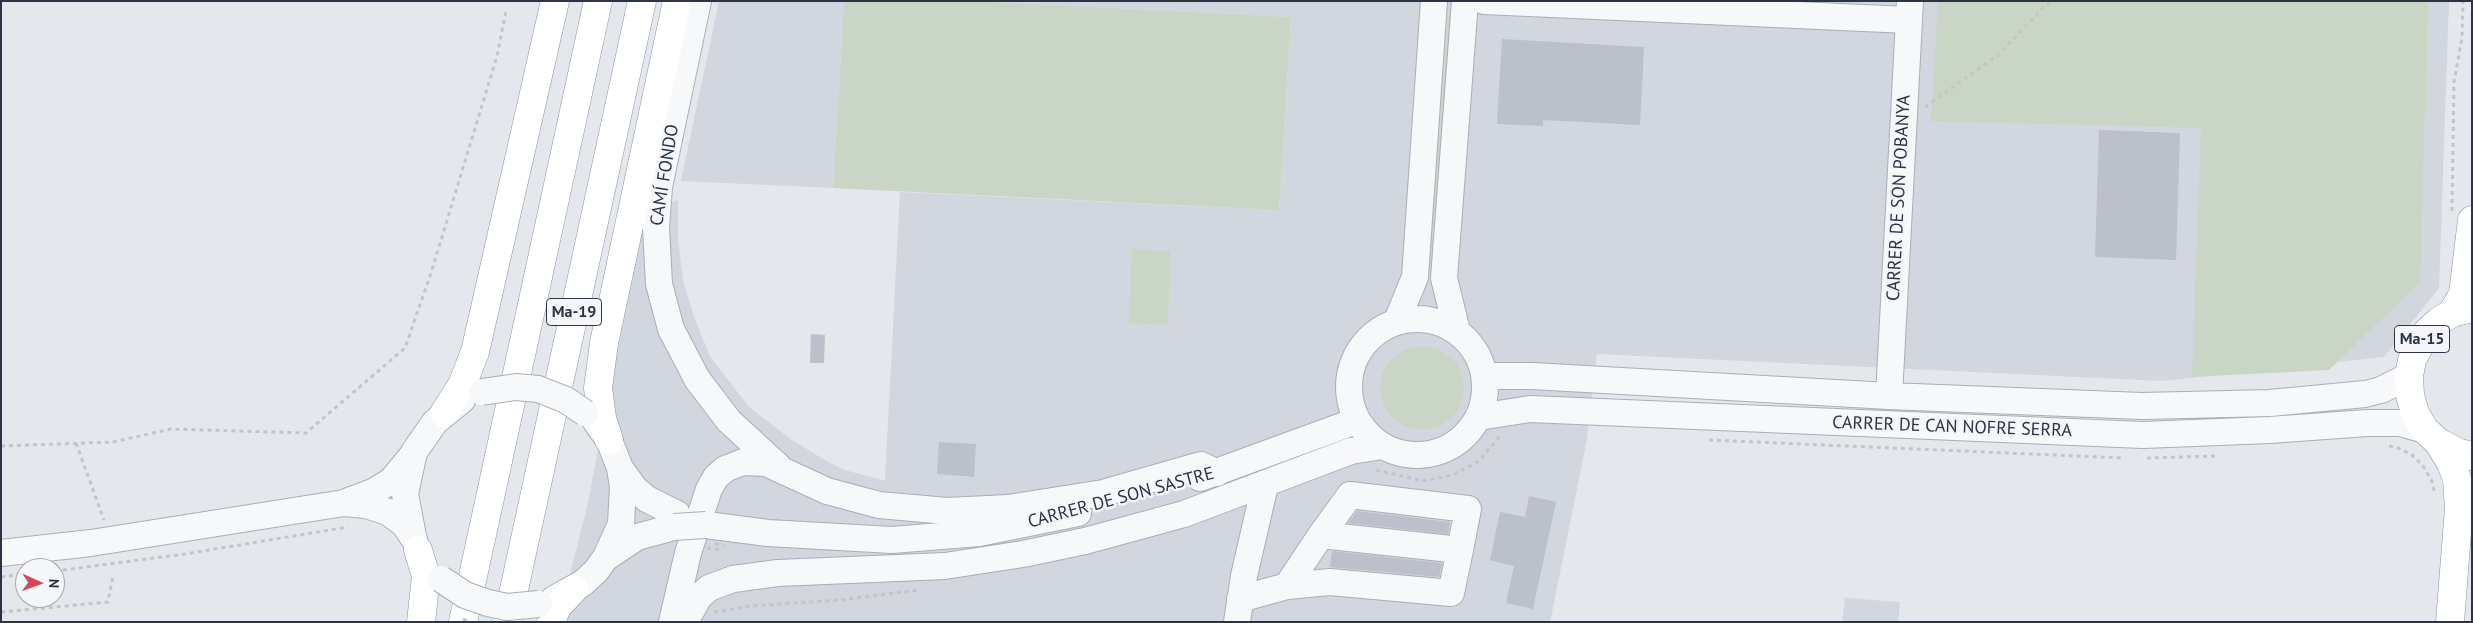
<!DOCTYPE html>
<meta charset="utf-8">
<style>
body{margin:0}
#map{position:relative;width:2473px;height:623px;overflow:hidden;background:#e4e7ec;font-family:"PT Sans",sans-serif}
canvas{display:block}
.frame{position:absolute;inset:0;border:2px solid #2b3445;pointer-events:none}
.north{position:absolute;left:15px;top:558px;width:50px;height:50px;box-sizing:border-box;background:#f4f6f9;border:1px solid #a4a8b1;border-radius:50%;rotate:92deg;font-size:14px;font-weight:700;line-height:20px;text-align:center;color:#2b3445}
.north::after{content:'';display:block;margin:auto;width:18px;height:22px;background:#d1495b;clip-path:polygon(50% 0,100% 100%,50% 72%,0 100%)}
</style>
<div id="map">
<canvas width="2473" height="623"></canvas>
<div class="frame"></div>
<div class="north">N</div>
</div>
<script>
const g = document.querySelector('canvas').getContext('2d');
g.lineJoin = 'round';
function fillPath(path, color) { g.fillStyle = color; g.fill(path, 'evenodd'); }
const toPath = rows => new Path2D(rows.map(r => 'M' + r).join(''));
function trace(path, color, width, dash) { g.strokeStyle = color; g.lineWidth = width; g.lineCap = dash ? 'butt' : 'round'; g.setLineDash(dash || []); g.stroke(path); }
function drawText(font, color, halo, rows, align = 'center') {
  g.font = font + ' "PT Sans",sans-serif'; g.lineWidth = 5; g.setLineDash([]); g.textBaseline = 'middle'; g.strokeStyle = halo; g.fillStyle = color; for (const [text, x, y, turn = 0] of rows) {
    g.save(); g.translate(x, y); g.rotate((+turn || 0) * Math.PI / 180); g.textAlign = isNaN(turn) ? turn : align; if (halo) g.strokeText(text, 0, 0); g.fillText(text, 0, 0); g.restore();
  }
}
fillPath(toPath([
 [719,1,844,1,833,188,681,181],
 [975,1,2449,1,2439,288,2384,357,2162,381,1597,354,1587,439,1550,622,558,622,587,507,645,210,678,200,678,240,683,281,695,320,711,358,750,408,792,440,828,462,845,470,885,481,900,192,1279,210,1291,17],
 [1845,598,1900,602,1898,622,1842,622]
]), '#d2d6de');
fillPath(toPath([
 [844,1,975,1,1291,17,1279,210,833,188],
 [1938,1,2428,1,2420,282,2329,370,2192,377,2201,128,1931,121],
 [1448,16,1455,16,1438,269,1430,269],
 [1132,249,1170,251,1168,325,1129,323],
 '1380 388a42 42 0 1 1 84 0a42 42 0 1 1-84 0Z'
]), '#c9d6c5');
fillPath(toPath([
 [1502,39,1644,47,1640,125,1543,120,1543,126,1497,124],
 [2099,130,2180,133,2176,260,2095,257],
 [811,334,825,335,824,363,810,363],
 [939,442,976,444,974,477,937,474],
 [1529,496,1556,502,1533,609,1506,603,1514,566,1490,560,1500,512,1525,517],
 [1357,511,1450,522,1448,534,1348,523],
 [1332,551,1442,563,1442,564,1439,577,1330,567]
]), '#bbc0ca');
const minor = toPath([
 [698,1,659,187,656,228,659,284,671,329,697,379,729,421,778,466],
 [1484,1,1908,20],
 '1349 387a68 68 0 1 1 136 0a68 68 0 1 1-136 0Z',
 [1397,321,1415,277,1434,1],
 [1457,331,1444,278,1465,1],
 [1485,376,1532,376,1889,396,2142,406,2270,403,2365,394,2381,390,2409,376],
 [1889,396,1910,1],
 [1479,417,1530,409,2143,435,2270,430,2367,423,2400,423,2425,430],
 [620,468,635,489,647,499,677,514],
 [1200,478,1356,421],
 [346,502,373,492,391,481,411,457],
 [706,525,768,533,892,540,979,533,1078,513],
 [1321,535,1350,495,1468,509,1460,550],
 [413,536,405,494,414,452,435,422,462,400],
 [1,553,91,543,344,503,366,505,388,512,404,524,414,539],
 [607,557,637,537,674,527],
 [554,599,583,583,596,571,606,557,621,524,623,487,620,468,609,440,596,422],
 [1240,599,1287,586,1330,582,1451,593,1460,550,1321,535,1287,586],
 [672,622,688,553,709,489,716,477,725,469,743,462,766,463,827,491,879,505,947,511,1008,508,1103,493,1201,465,1217,473],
 [685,622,699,597,709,588,733,579,778,573,945,566,1023,554,1085,541,1184,514,1351,451,1382,446],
 [1237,622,1244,576,1265,485]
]);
const highway = toPath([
 [2472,308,2452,313,2439,321,2427,332,2412,360,2409,376,2410,395,2415,413,2425,430,2438,442,2459,453,2472,456],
 [2452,313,2463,294,2472,220],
 [444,413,462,385,475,352,555,1],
 [609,440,602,418,598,388,604,343,677,1],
 [2438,442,2451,463,2457,479,2459,508,2450,622],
 [418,550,426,576,421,622],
 [463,622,598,1],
 [507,622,642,1],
 [551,622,557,607,574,589]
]);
trace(minor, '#a9aeb7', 28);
trace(highway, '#8b94a3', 29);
trace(toPath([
 [1925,107,1998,55,2045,6,2053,1],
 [2452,211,2454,82,2462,38,2463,1],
 [1709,440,2123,458],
 [76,443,104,520],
 [1,446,113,442,171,429,306,433,405,348,431,273,497,56,506,11],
 [2389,446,2398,448,2411,454,2423,466,2432,481,2434,491],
 [2147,458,2218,456],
 [1376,470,1423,481,1453,475,1479,461,1500,436],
 [55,571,185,554,348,527],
 [1,577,25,574],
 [1,612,108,602,113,576],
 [714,612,750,606,839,600,919,590]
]), '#c2c5cb', 3, [4, 4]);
trace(minor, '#f7f8fa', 26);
trace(highway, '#fff', 28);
const minorBridge = toPath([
 [482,392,516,387,538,389,566,400,585,413],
 [674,527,706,525],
 [441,579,465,595,488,603,507,607,539,604]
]);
trace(minorBridge, '#a9aeb7', 28, []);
trace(toPath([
 [715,544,724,545],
 [707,548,723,550],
 [463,619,470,622]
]), '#c2c5cb', 3, [4, 4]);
trace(minorBridge, '#f7f8fa', 26);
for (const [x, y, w] of [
 [574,312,55],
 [2422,339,55]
]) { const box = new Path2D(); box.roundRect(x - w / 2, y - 13.5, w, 27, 4); g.fillStyle = '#f4f6f9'; g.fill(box); trace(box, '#2b3445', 1); }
drawText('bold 16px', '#2b3445', null, [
 ["Ma-19",574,312],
 ["Ma-15",2422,339]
]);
drawText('18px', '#2b3445', '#f4f6f9', [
 ["CAMÍ FONDO",665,175,-81],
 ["CARRER DE SON POBANYA",1899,198,-87],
 ["CARRER DE CAN NOFRE SERRA",1952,427,2],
 ["CARRER DE SON SASTRE",1121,498,-15]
]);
</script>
